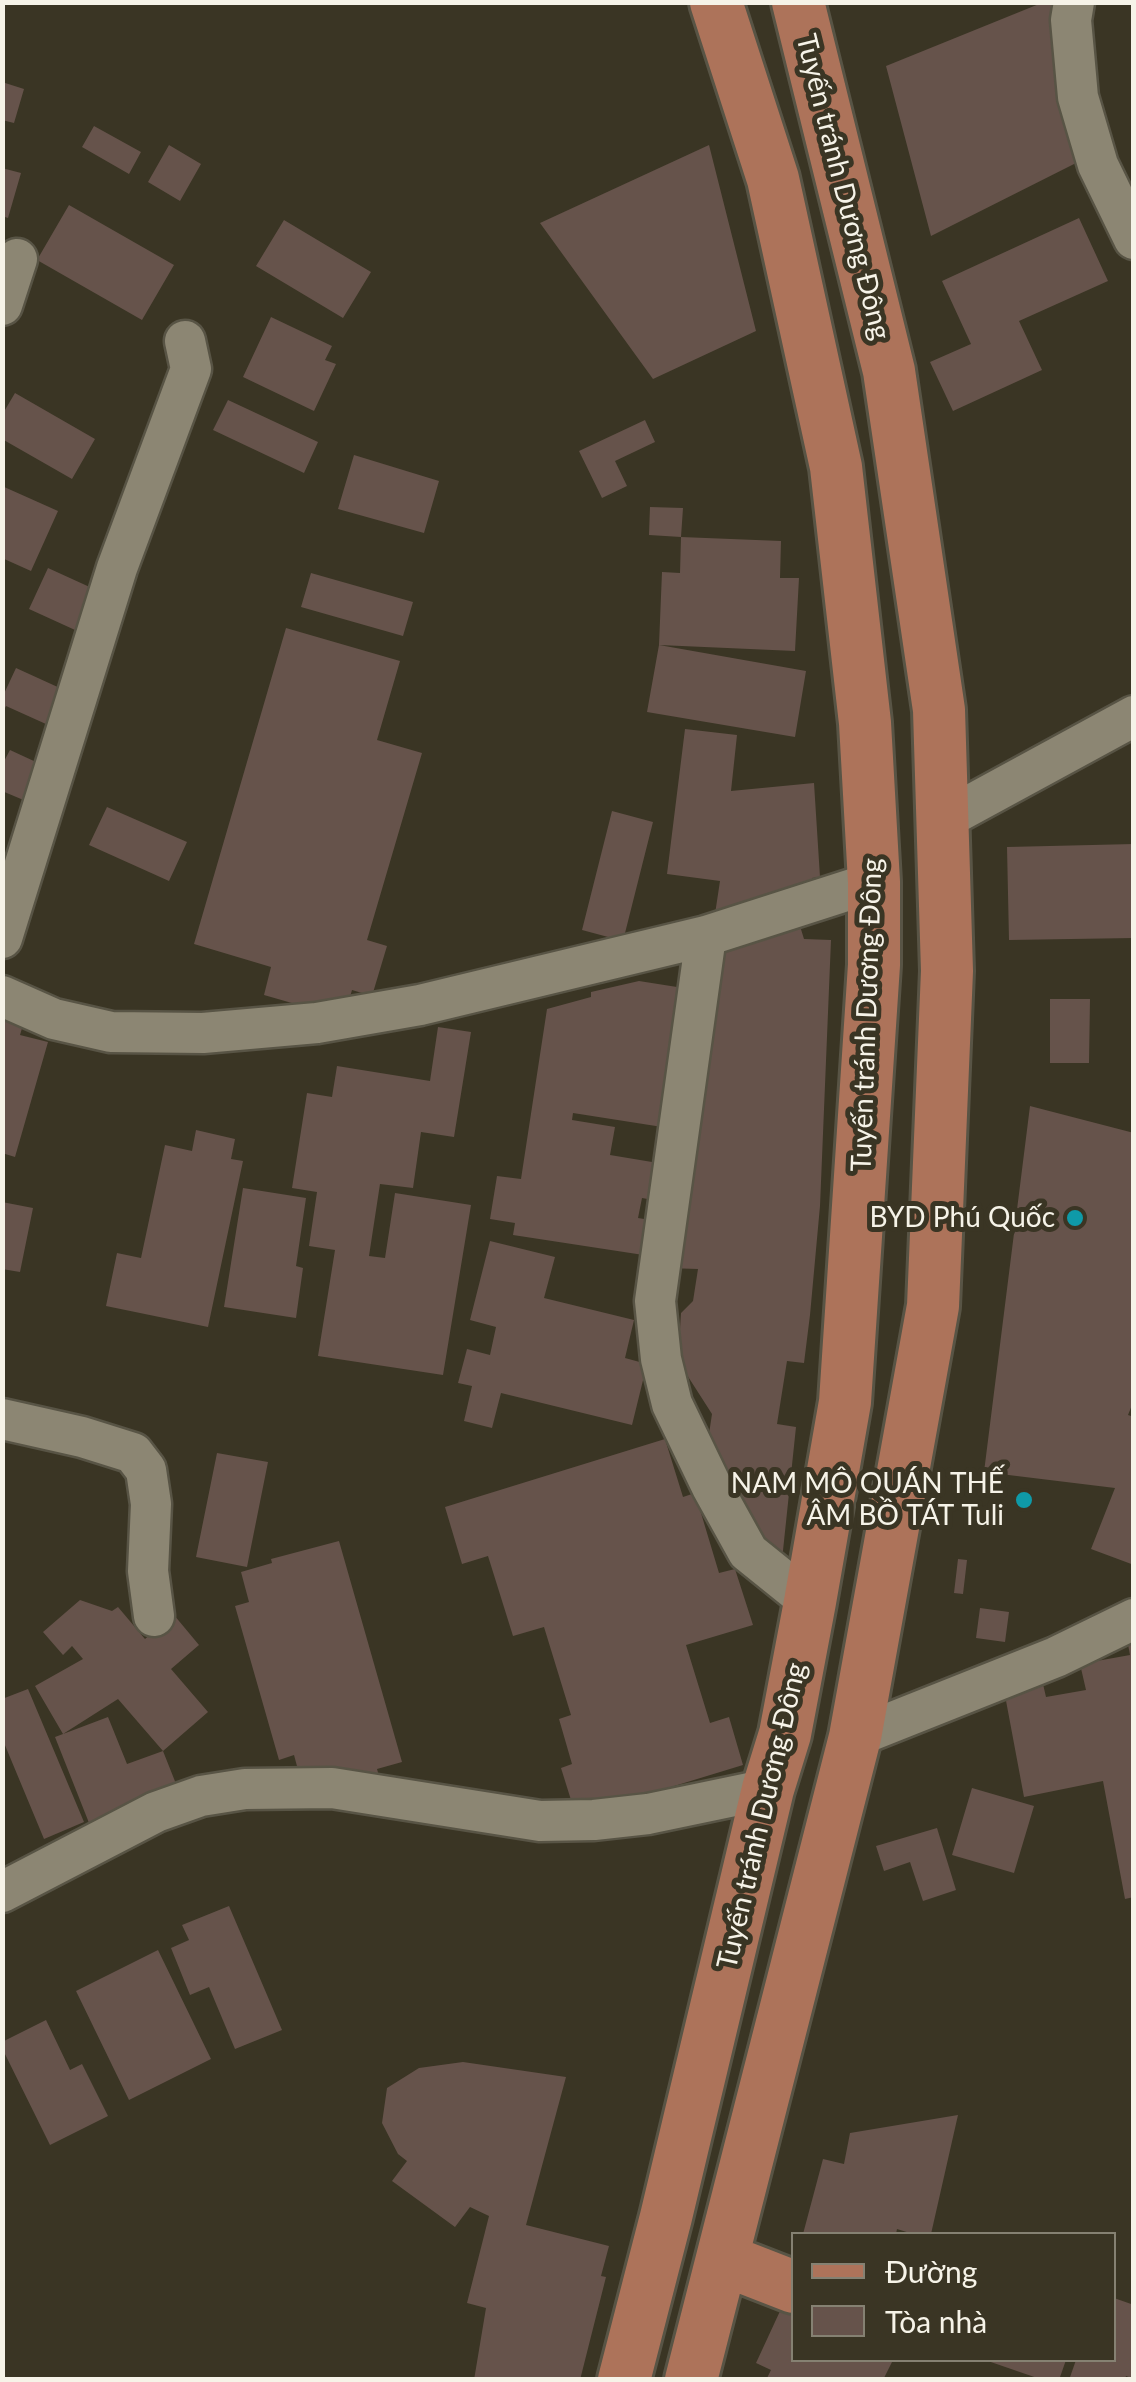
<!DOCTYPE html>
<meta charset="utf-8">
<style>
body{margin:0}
#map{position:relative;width:1136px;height:2382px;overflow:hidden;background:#3a3524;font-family:Lato,sans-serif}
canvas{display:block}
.frame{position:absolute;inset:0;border:5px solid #f6f3e8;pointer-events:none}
.legend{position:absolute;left:791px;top:2232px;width:325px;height:130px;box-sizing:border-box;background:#3a3524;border:2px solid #858172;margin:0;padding:12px 18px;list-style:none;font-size:30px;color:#f6f3e8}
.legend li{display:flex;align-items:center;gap:20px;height:50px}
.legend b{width:50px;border:2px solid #858172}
</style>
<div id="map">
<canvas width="1136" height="2382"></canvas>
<div class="frame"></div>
<ul class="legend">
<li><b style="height:12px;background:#ad735a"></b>Đường</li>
<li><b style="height:28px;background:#66534b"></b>Tòa nhà</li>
</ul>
</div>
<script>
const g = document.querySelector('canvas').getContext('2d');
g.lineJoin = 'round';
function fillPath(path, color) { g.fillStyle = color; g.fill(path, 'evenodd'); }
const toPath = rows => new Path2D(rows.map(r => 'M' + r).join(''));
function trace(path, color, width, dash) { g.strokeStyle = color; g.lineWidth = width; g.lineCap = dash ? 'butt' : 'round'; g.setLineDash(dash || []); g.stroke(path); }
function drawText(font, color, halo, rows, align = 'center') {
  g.font = font + ' Lato,sans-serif'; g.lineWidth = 10; g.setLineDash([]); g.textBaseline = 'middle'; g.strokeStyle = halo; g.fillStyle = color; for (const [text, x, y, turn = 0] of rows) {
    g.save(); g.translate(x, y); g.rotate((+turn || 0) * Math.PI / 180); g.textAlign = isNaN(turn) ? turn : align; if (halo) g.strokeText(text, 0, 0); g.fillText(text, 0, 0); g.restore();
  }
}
fillPath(toPath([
 [1044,2,1066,2,1082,160,931,236,886,66],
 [2,82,24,89,14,123,2,120],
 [94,126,141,152,129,174,82,147],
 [169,145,201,164,180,201,148,182],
 [709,145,756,331,653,379,540,223],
 [2,168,21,173,8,218,2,216],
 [69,205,174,265,142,320,37,260],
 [1079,218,1108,281,1019,321,1042,370,953,411,930,362,971,344,942,281],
 [284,220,371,272,343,318,256,266],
 [271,317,332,346,325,360,336,364,314,411,243,377],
 [15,393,95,439,72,479,2,439,2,415],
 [228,400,318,442,304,473,213,430],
 [645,420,655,442,615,461,627,486,602,498,579,451],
 [354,455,439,481,424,533,338,509],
 [2,486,58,511,31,571,2,558],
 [650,507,683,508,681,537,649,535],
 [681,537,781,541,780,578,799,578,795,651,659,645,806,671,795,737,647,712,659,645,662,572,680,573],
 [48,568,105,594,86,635,29,609],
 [311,573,413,602,403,636,301,607],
 [286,628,400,661,377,740,422,753,367,940,387,946,372,996,352,990,344,1018,264,995,271,967,194,944],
 [16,668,73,694,57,729,6,706,2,714,2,698],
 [685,729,737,735,731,791,814,783,820,877,812,878,812,891,715,914,720,881,667,874],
 [10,750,49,768,33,804,2,791,2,765],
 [107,807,187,842,169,881,89,845],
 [612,811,653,822,623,941,582,930],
 [1134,844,1134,938,1009,940,1007,847],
 [800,926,804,939,831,940,820,1206,810,1315,804,1363,787,1361,777,1424,796,1427,782,1560,759,1548,707,1447,712,1414,678,1361,681,1313,693,1301,698,1269,666,1268,719,952],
 [639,981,696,990,675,1129,573,1113,572,1120,615,1127,610,1155,658,1163,653,1200,642,1198,638,1218,656,1221,650,1256,513,1235,515,1223,490,1219,497,1176,521,1179,547,1009,591,997,591,992],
 [1050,999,1090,999,1089,1063,1050,1063],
 [2,1011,25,1018,20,1035,48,1042,15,1157,2,1153],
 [438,1027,471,1032,454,1137,421,1132,413,1188,380,1184,369,1256,385,1258,395,1193,471,1205,443,1375,318,1356,335,1250,309,1246,317,1192,292,1188,307,1093,332,1097,337,1066,430,1081],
 [1030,1106,1134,1133,1134,1400,1128,1415,1134,1417,1134,1565,1091,1549,1115,1488,984,1472],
 [196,1130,235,1139,231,1159,243,1161,208,1327,106,1306,117,1253,141,1258,165,1145,192,1151],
 [243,1188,306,1198,296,1266,303,1268,296,1318,224,1307],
 [2,1202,33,1208,20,1272,2,1269],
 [490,1241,555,1257,544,1298,634,1320,625,1358,647,1364,632,1425,501,1393,492,1428,464,1421,472,1386,458,1383,467,1349,490,1355,496,1327,470,1320],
 [665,1439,683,1497,695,1493,719,1573,735,1569,753,1625,686,1645,710,1723,729,1717,743,1765,576,1816,561,1768,572,1764,559,1719,571,1715,544,1627,513,1636,488,1556,462,1564,445,1507],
 [217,1453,268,1462,247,1567,196,1557],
 [339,1541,402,1762,377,1769,379,1776,301,1781,294,1755,279,1760,235,1606,249,1602,241,1572,272,1563,271,1559],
 [958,1559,967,1560,963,1594,954,1593],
 [80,1600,112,1611,118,1607,145,1639,174,1615,199,1645,171,1669,208,1712,163,1751,118,1699,63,1734,108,1717,127,1764,163,1751,182,1799,93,1833,55,1737,63,1734,35,1686,83,1659,72,1646,63,1655,43,1632],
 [980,1608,1009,1612,1005,1642,976,1638],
 [1134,1638,1134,1897,1125,1899,1103,1781,1024,1797,1004,1690,1043,1684,1046,1697,1086,1690,1080,1664,1130,1655,1127,1639],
 [28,1689,84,1822,44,1839,2,1738,2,1699],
 [972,1788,1034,1806,1014,1873,952,1855],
 [937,1828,956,1890,923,1901,910,1862,884,1871,876,1846],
 [229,1906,282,2030,235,2049,209,1987,190,1995,171,1948,189,1940,182,1925],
 [158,1950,211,2059,129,2100,76,1991],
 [46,2020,70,2070,82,2064,108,2116,50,2145,2,2048,2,2042],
 [463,2062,566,2077,526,2225,609,2246,601,2276,606,2277,580,2380,474,2380,486,2308,467,2303,489,2216,470,2207,455,2227,392,2181,407,2161,398,2154,382,2123,387,2088,419,2068],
 [958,2115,931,2234,913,2234,897,2229,896,2234,803,2234,823,2159,844,2164,850,2133],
 [787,2296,794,2299,794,2360,893,2360,883,2380,766,2380,771,2370,756,2363],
 [1114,2298,1134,2305,1134,2379,1126,2376,1125,2380,1069,2380,1076,2360,1114,2360],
 [985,2360,1066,2360,1059,2380,1043,2380]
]), '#66534b');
const minor = toPath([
 [1074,2,1071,20,1078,97,1098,165,1134,239],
 [2,305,17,259],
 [943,820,1134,716],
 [706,936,655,1301,661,1359,672,1404,712,1487,748,1552,810,1602],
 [2,938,117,568,191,369,185,341],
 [2,996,54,1019,111,1032,203,1033,317,1023,420,1005,706,936,874,882],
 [2,1419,82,1437,133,1453,146,1470,151,1504,148,1571,154,1616],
 [855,1737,1056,1657,1134,1619],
 [2,1892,156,1812,201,1796,245,1789,332,1788,540,1821,594,1820,648,1814,768,1789]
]);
const major = toPath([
 [722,2259,794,2287],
 [624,2380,666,2217,768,1789,785,1734,810,1602,845,1402,874,965,874,882,865,723,836,467,773,179,716,2],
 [691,2380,855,1737,933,1306,947,971,939,710,889,371,798,2]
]);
trace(minor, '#585445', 45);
trace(major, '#585445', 58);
trace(minor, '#8c8673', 40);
trace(major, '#ad735a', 52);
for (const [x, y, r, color] of [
 [1075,1218,10,"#0f9aa8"],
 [1024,1500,10,"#0f9aa8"]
]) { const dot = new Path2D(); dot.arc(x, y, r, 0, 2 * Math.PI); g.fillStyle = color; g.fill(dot); trace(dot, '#3a3524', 4); }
drawText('28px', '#f6f3e8', '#3a3524', [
 ["Tuyến tránh Dương Đông",843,187,76],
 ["Tuyến tránh Dương Đông",867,1015,-88],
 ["Tuyến tránh Dương Đông",762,1816,-77]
]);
drawText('28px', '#f6f3e8', '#3a3524', [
 ["BYD Phú Quốc",1055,1218],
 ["NAM MÔ QUÁN THẾ",1004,1484],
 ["ÂM BỒ TÁT Tuli",1004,1516]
], 'right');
</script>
